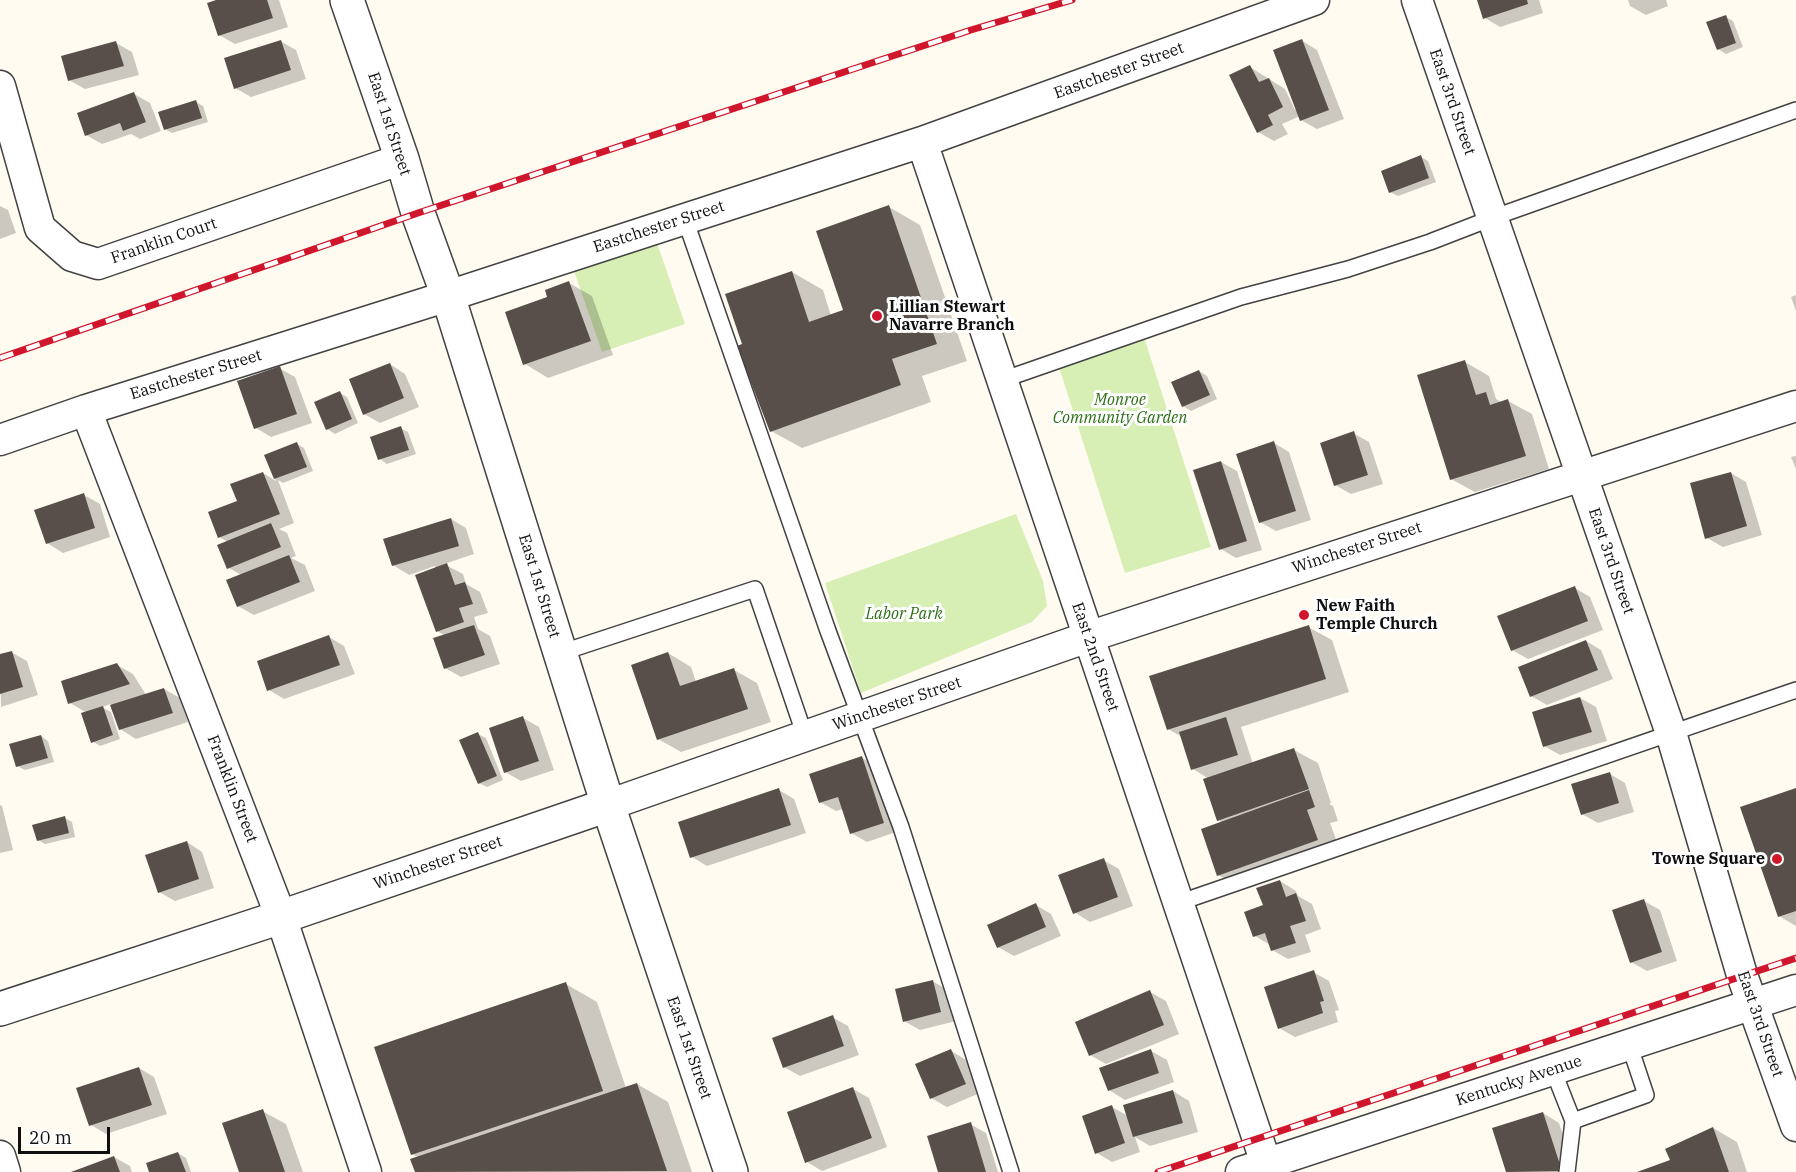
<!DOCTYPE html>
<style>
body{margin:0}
#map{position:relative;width:1796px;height:1172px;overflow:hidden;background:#fffbf1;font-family:"IBM Plex Serif",serif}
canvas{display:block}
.scale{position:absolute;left:18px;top:1127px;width:92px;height:27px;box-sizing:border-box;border:3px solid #0f0f0f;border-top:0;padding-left:8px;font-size:18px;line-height:21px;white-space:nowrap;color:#0f0f0f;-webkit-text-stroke:4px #fff;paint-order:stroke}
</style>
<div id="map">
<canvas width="1796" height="1172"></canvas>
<div class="scale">20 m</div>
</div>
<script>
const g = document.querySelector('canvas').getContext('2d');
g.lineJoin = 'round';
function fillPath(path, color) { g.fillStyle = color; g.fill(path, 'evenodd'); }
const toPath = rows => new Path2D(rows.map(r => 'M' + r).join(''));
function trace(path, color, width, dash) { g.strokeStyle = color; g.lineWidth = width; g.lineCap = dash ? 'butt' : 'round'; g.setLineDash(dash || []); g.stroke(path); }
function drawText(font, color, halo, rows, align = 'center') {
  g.font = font + ' "IBM Plex Serif",serif'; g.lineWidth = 6; g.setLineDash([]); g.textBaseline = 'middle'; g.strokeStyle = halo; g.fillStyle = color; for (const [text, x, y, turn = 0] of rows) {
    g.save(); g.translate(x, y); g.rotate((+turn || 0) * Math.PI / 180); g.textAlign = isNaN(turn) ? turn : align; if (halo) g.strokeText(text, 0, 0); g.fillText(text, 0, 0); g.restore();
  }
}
fillPath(toPath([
 [657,243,685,324,602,352,574,271],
 [1143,334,1211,547,1125,573,1057,361],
 [1016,514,1043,581,1047,606,1032,622,861,693,825,583]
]), '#d7efb5');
fillPath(toPath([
 [221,0,279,0,288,27,235,44,219,35],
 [1479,0,1539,0,1543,13,1500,27,1485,18],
 [1628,0,1666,0,1668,6,1646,15,1630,6],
 [1726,17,1733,21,1743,47,1726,54,1718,49],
 [1301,40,1317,50,1344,119,1317,129,1301,120,1300,116,1282,124,1288,134,1274,141,1258,132,1250,67,1285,89,1295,110,1297,109],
 [280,41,296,50,306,79,251,97,235,88],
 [116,43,132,52,139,75,85,89,69,80],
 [134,94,150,103,161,131,140,139,131,134,102,144,86,135],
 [196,102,203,106,208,122,172,133,165,129],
 [1421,157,1428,161,1436,182,1398,196,1390,192],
 [0,206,8,210,16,233,0,239],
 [889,207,920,225,967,361,922,376,931,402,802,448,771,431,744,345,792,272,823,290,831,316,845,311],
 [569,283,592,296,613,355,548,378,525,364,549,298],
 [1796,295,1796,311,1791,297],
 [1465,362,1489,376,1496,399,1502,403,1508,401,1532,414,1549,469,1475,492,1451,479],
 [390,364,405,374,419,407,380,423,364,414],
 [279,368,295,377,312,423,271,437,256,428],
 [1199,371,1207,376,1217,399,1191,411,1183,406],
 [340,393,347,397,358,423,335,434,327,429],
 [400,428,408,432,416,454,387,464,380,459],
 [1353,433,1369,442,1383,484,1351,494,1335,485],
 [1274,443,1289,452,1311,520,1276,531,1260,522],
 [297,444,304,448,313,471,283,483,278,480,294,523,279,529,287,533,296,556,291,558,305,565,315,591,254,615,238,606,241,575,229,568,228,542,219,537,239,502,263,473,276,481,266,456],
 [1796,456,1796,469,1791,457],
 [1221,462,1237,471,1262,550,1236,558,1221,549],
 [1731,473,1746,482,1762,535,1723,547,1707,538],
 [84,495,100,504,110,537,63,553,47,543],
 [451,519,466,528,474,554,444,564,463,574,466,584,480,592,488,613,474,617,478,629,490,636,500,664,461,677,445,668,446,636,437,631,435,566,409,575,393,565],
 [1575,588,1590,597,1603,630,1528,659,1512,650],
 [1308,627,1332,640,1349,692,1241,727,1253,764,1294,750,1318,763,1331,803,1329,804,1333,806,1338,821,1330,823,1341,853,1242,888,1218,875,1223,823,1218,820,1209,779,1193,769,1182,737,1168,729],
 [329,637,344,646,355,674,284,699,269,690],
 [1586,641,1601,650,1613,679,1547,705,1531,696],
 [11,652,27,661,38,695,1,707,0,656],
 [668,653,691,667,696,682,734,670,757,683,771,722,681,752,658,739],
 [117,665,133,674,146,695,164,689,180,698,188,722,136,739,120,729,111,704,102,707,111,712,120,739,100,746,92,741,87,713,70,703],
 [1580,698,1596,707,1607,741,1560,755,1544,746],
 [523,718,539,727,554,770,521,781,505,772],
 [478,734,486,738,503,780,487,787,479,783],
 [41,736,48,741,54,762,25,770,17,766],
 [862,758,878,767,899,831,867,842,851,833,843,809,836,811,820,802],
 [1610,774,1625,783,1634,812,1598,823,1582,814],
 [779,790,794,799,806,833,707,866,692,857],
 [1796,790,1796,926,1779,916],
 [0,805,2,806,13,850,0,853],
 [65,818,72,822,75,837,45,844,38,840],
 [187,842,202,852,214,888,175,901,159,892],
 [1103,860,1119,869,1133,906,1090,922,1074,912],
 [1280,881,1296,891,1298,896,1312,904,1321,929,1305,935,1311,952,1288,959,1272,950,1270,945,1255,936,1265,906],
 [1644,901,1660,910,1677,961,1647,971,1631,962],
 [1036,905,1051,914,1061,936,1014,956,998,947],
 [1313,972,1329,981,1339,1010,1335,1011,1338,1022,1295,1037,1279,1028],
 [932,981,948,990,956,1021,920,1030,904,1021],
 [566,984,597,1002,626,1088,637,1084,668,1102,692,1172,416,1172,412,1160,419,1158,412,1154],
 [1150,992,1166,1001,1179,1034,1106,1064,1090,1055],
 [832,1017,848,1026,859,1055,800,1076,784,1067],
 [950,1050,966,1060,980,1093,947,1107,931,1098],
 [1151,1051,1167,1060,1174,1082,1125,1100,1109,1090],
 [139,1068,154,1077,167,1114,106,1134,91,1125],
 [853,1089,869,1098,887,1147,822,1171,807,1162],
 [1173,1091,1189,1101,1198,1132,1150,1146,1135,1137,1140,1152,1112,1162,1097,1153,1112,1107,1128,1116],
 [262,1111,286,1124,303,1172,241,1172],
 [1543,1113,1559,1123,1575,1172,1507,1172,1493,1129],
 [970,1124,986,1133,998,1172,940,1172],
 [1713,1128,1737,1142,1747,1172,1641,1172,1672,1161],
 [178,1153,186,1158,191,1172,150,1172],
 [114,1157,130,1166,132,1172,74,1172]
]), '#0003');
fillPath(toPath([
 [216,0,267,0,273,18,218,36,207,3],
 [1477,0,1527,0,1528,4,1483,19],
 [1726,15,1736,43,1717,50,1706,22],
 [1302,39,1329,110,1300,121,1273,50],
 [281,40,291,70,234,89,224,58],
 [116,41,124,66,68,81,61,56],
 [1250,65,1259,82,1269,78,1283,107,1268,115,1273,125,1257,133,1229,75],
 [134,92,146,122,123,131,120,123,85,136,77,113],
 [196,100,202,118,164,130,158,112],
 [1421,155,1429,178,1389,193,1381,171],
 [889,205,937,344,892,359,901,385,770,432,737,346,742,344,725,294,792,271,809,322,843,310,816,231],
 [569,281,591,341,523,365,505,312,547,297,545,290],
 [1465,360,1476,395,1486,392,1490,405,1508,399,1526,456,1450,480,1417,375],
 [390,363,404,398,363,415,349,379],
 [280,366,297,414,254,429,237,381],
 [1199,370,1210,395,1182,407,1171,382],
 [340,391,352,419,326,430,314,402],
 [401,426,409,450,378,460,370,437],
 [1354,431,1368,475,1334,486,1320,443],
 [1274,441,1296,511,1259,523,1236,454],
 [297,442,307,467,274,479,264,455],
 [1221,461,1247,541,1219,550,1193,470],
 [263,472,280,514,218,538,208,512,237,501,230,484],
 [1731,472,1747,526,1705,539,1690,483],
 [84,493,95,528,46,544,34,510],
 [451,518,459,546,392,566,383,539],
 [271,523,281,547,227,569,217,545],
 [289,555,300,582,237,607,226,580],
 [447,563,455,585,465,582,473,604,459,608,464,622,436,632,415,575],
 [1575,586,1588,621,1511,651,1497,616],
 [474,625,485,655,444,669,433,638],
 [1309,625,1326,679,1167,730,1149,676],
 [329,635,340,665,267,691,257,661],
 [1586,640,1598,670,1530,697,1518,667],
 [12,651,23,687,0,694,0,654],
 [668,652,680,686,734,668,748,709,657,740,631,665],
 [117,663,130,684,68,704,61,681],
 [164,688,173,713,119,730,110,705],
 [1580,697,1592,732,1543,747,1532,712],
 [103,706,113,735,91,743,81,713],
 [523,716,539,761,504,773,489,728],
 [1226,717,1238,755,1191,770,1179,732],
 [478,732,497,776,478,784,459,740],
 [41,735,48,758,16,767,9,744],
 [1294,748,1309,789,1217,821,1203,779],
 [862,756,884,823,850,834,838,797,819,803,809,774],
 [1610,772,1619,803,1581,815,1571,784],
 [779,788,791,825,690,858,678,822],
 [1796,788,1796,911,1778,917,1740,807],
 [1309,790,1315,807,1307,810,1318,840,1217,876,1201,829],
 [65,816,69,833,37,841,32,825],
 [187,841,199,879,158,893,145,855],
 [1104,858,1118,897,1073,914,1058,875],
 [1280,880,1286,897,1296,893,1306,921,1290,926,1296,943,1271,951,1265,933,1253,937,1244,912,1263,905,1256,888],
 [1644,899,1662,952,1630,963,1612,910],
 [1036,903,1046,927,997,948,987,925],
 [1314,970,1324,1001,1320,1002,1323,1013,1278,1029,1264,987],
 [933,980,941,1012,903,1022,895,989],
 [566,982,603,1091,411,1155,374,1047],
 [1150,990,1164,1025,1089,1056,1075,1022],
 [833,1015,844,1046,783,1068,772,1038],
 [951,1049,966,1084,930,1099,915,1064],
 [1151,1049,1159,1073,1108,1091,1099,1068],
 [139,1067,152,1105,89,1126,76,1088],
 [637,1083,667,1171,415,1172,410,1159],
 [853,1087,872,1138,805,1163,787,1112],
 [1173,1090,1183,1123,1133,1137,1123,1105],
 [1112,1105,1125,1143,1095,1154,1082,1116],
 [263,1109,285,1172,239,1172,222,1123],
 [1543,1112,1562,1171,1506,1172,1492,1128],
 [971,1122,986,1172,938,1172,927,1136],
 [1713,1127,1729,1172,1637,1172,1670,1160,1665,1149],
 [178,1152,186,1172,149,1172,146,1163],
 [114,1156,120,1172,71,1172]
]), '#594f4a');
const service = toPath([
 [685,219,828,631,901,827,1011,1172],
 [1002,380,1241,297,1348,269,1430,242,1492,218,1796,110],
 [560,653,755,589,805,736],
 [1178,903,1796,690],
 [1553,1070,1573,1121,1646,1095,1629,1044],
 [1567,1172,1573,1121]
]);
const minor = toPath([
 [1417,0,1671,733,1742,975,1796,1126],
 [0,86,40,228,72,256,98,264,402,159],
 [922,142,1269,1172],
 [86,410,281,917,366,1172],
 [0,440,86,410,448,296,922,142,1314,0],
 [608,805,1088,637,1796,406],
 [0,1156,5,1172],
 [1241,1172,1796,990]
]);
const tertiary = toPath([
 [347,0,402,159,418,213,448,296,608,805,731,1172],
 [0,1009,281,917,608,805]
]);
trace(service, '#424242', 18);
trace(minor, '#424242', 33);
trace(tertiary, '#424242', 36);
trace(service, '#fff', 15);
trace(minor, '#fff', 30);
trace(tertiary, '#fff', 33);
const rail = toPath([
 [0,358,418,213,971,30,1072,0],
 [1158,1172,1796,958]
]);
trace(rail, '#cf162c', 7);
trace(rail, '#fff', 4.5, [14]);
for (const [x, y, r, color] of [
 [877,316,6,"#cf162c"],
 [1304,615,6,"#cf162c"],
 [1777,859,6,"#cf162c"]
]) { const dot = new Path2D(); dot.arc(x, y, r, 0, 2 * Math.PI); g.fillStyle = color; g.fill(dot); trace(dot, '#fff', 2); }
drawText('16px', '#0f0f0f', '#fff', [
 ["Eastchester Street",1119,71,-20],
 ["East 3rd Street",1452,102,71],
 ["East 1st Street",389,124,72],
 ["Eastchester Street",659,227,-18],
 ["Franklin Court",164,241,-19],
 ["Eastchester Street",196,375,-17],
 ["Winchester Street",1357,548,-18],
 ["East 3rd Street",1611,561,71],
 ["East 1st Street",539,586,73],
 ["East 2nd Street",1095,657,71],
 ["Winchester Street",897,704,-19],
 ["Franklin Street",232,789,69],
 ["Winchester Street",438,863,-19],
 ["East 3rd Street",1760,1024,71],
 ["East 1st Street",689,1048,71],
 ["Kentucky Avenue",1519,1081,-18]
]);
drawText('bold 16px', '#0f0f0f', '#fff', [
 ["Lillian Stewart",889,307],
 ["Navarre Branch",889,325],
 ["New Faith",1316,606],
 ["Temple Church",1316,624],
 ["Towne Square",1765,859,"right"]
], 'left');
drawText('italic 16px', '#2f6f17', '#fff', [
 ["Monroe",1120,400],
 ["Community Garden",1120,418],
 ["Labor Park",904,614]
]);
</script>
